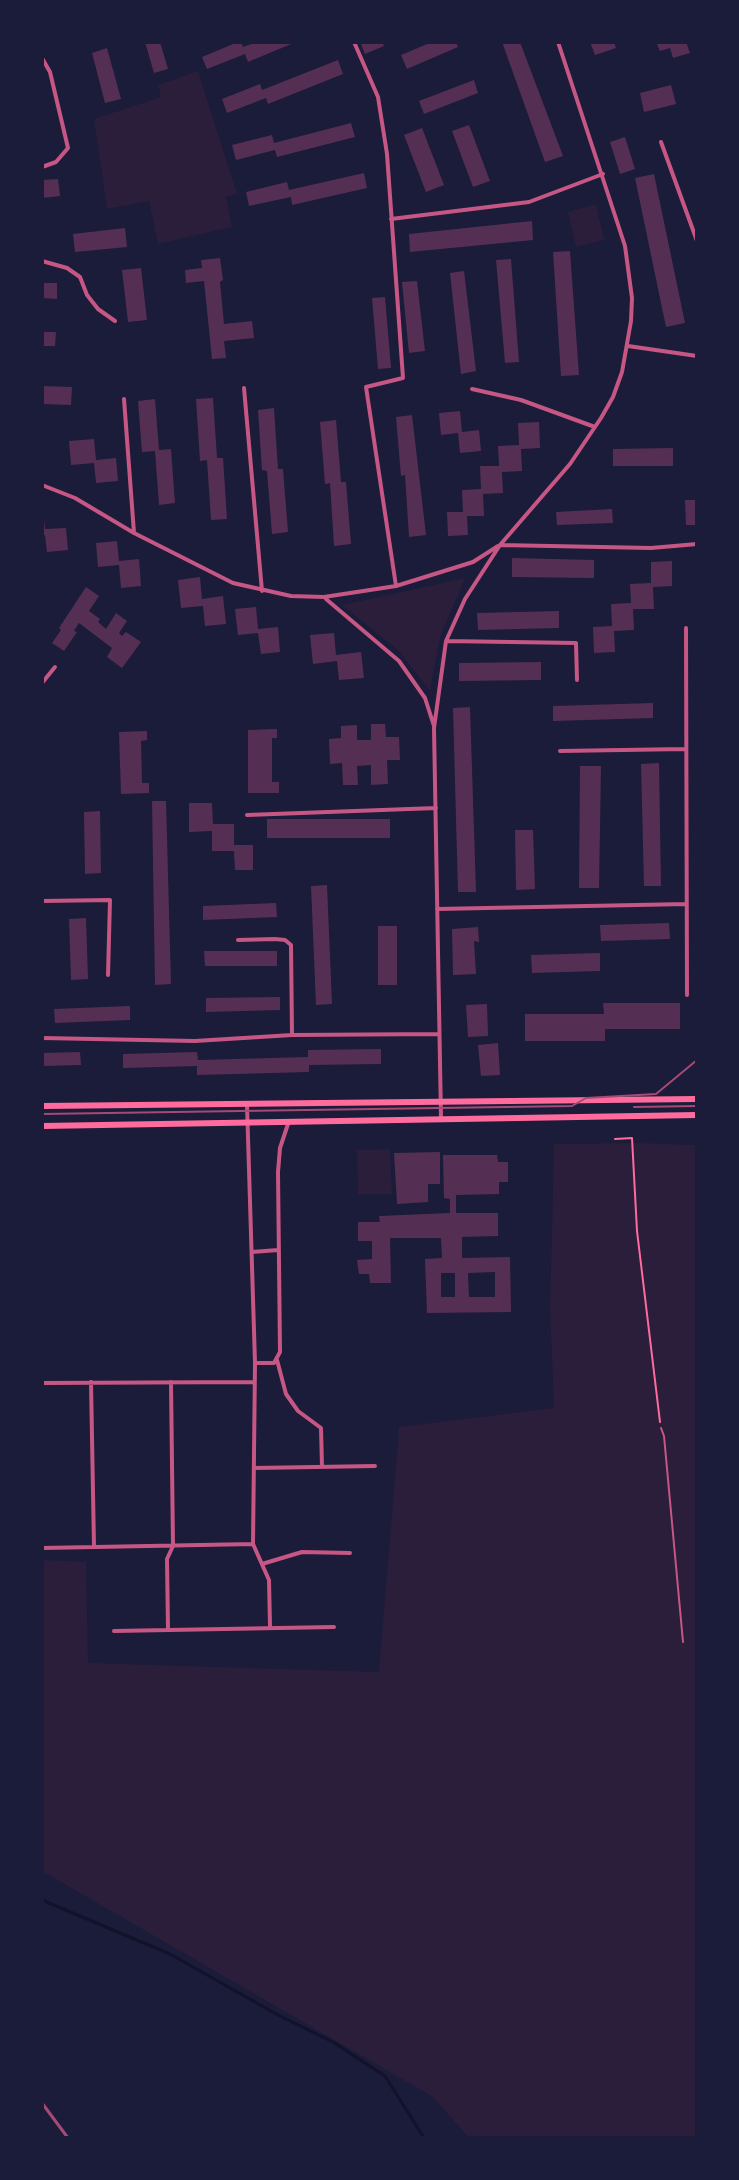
<!DOCTYPE html>
<style>
body{margin:0}
#map{position:relative;width:739px;height:2180px;overflow:hidden;background:#1b1b3a;font-family:"Golos Text",sans-serif}
canvas{display:block}
.frame{position:absolute;inset:0;border:44px solid #1b1b3a;pointer-events:none}
</style>
<div id="map">
<canvas width="739" height="2180"></canvas>
<div class="frame"></div>
</div>
<script>
const g = document.querySelector('canvas').getContext('2d');
g.lineJoin = 'round';
function fillPath(path, color) { g.fillStyle = color; g.fill(path, 'evenodd'); }
const toPath = rows => new Path2D(rows.map(r => 'M' + r).join(''));
function trace(path, color, width, dash) { g.strokeStyle = color; g.lineWidth = width; g.lineCap = dash ? 'butt' : 'round'; g.setLineDash(dash || []); g.stroke(path); }
fillPath(toPath([
 [198,71,237,194,226,197,232,227,158,244,149,201,107,209,94,119,161,97,158,85],
 [596,204,604,240,576,247,568,212],
 [465,578,440,637,430,691,399,651,342,605],
 [638,1143,697,1145,697,2138,469,2138,433,2097,42,1871,42,1560,86,1562,88,1663,379,1672,399,1427,554,1408,550,1309,554,1144],
 [390,1149,392,1194,358,1194,357,1150]
]), '#2a1e3b');
trace(toPath([
 [42,1900,170,1954,278,2015,333,2042,385,2076,424,2138]
]), '#12122b', 3);
fillPath(toPath([
 [145,42,160,42,168,69,154,73],
 [238,42,241,42,243,47,257,42,296,42,248,62,245,54,207,69,202,57],
 [360,42,382,42,384,46,365,54],
 [432,42,456,42,458,47,407,69,401,55],
 [502,42,520,42,563,156,545,162],
 [590,42,614,42,616,48,595,55],
 [656,42,686,42,690,53,673,58,670,48,660,51],
 [107,48,121,99,105,103,92,53],
 [338,60,343,74,268,104,266,98,227,113,222,99,260,84,262,90],
 [474,80,478,93,424,114,419,101],
 [671,85,676,104,644,112,640,93],
 [351,123,355,137,277,157,275,150,236,160,232,145,272,135,274,143],
 [469,125,490,181,473,187,452,131],
 [422,128,444,185,426,192,404,135],
 [625,137,635,169,620,174,610,142],
 [364,173,367,188,292,205,291,197,249,206,246,192,287,182,289,190],
 [654,174,685,323,666,327,635,178],
 [58,179,60,196,42,198,42,180],
 [532,221,533,240,410,252,409,234],
 [125,228,127,247,75,252,73,234],
 [570,251,579,375,561,376,553,252],
 [220,258,223,280,220,282,224,324,252,321,254,338,224,341,226,358,212,359,204,281,186,283,185,270,202,268,201,260],
 [511,259,519,362,505,363,496,260],
 [141,268,147,320,128,322,122,270],
 [464,271,476,371,461,374,450,273],
 [417,281,425,351,409,353,402,282],
 [42,283,57,283,57,299,42,298],
 [385,297,391,368,378,369,372,298],
 [42,332,56,332,55,346,42,346],
 [42,386,72,387,71,405,42,404],
 [213,398,217,458,223,458,227,519,211,520,207,460,200,461,196,399],
 [155,399,159,450,171,449,175,503,159,505,155,451,142,452,138,401],
 [274,408,278,469,283,469,288,532,272,534,267,471,262,470,258,410],
 [460,411,462,432,479,430,481,451,460,453,458,433,441,435,439,413],
 [412,415,426,535,409,537,405,475,401,476,396,417],
 [336,420,341,482,346,482,351,544,334,546,330,483,325,484,320,422],
 [539,422,540,448,521,449,522,471,502,472,503,493,483,494,484,516,467,516,468,535,448,536,447,512,463,512,462,490,481,489,480,466,499,466,498,446,519,445,518,423],
 [94,439,96,460,116,458,118,481,96,483,94,463,71,465,69,441],
 [673,448,673,466,613,466,613,449],
 [685,500,697,500,697,525,686,525],
 [612,509,613,523,557,525,556,512],
 [42,519,44,519,45,529,66,528,68,550,47,552,45,535,42,535],
 [117,541,119,561,139,559,141,586,121,588,119,565,98,567,96,543],
 [512,558,594,560,594,578,512,577],
 [672,561,672,586,653,587,654,609,633,609,634,630,614,631,615,652,594,653,593,627,612,626,611,604,631,603,630,584,651,583,651,562],
 [200,577,202,599,223,596,226,624,205,626,203,606,181,608,178,580],
 [86,587,99,596,89,611,100,619,98,622,106,629,116,613,127,621,119,633,122,636,126,632,141,642,122,668,107,657,112,648,79,623,74,631,77,632,64,651,52,643,61,630,59,628],
 [256,607,258,629,278,627,280,652,261,654,258,633,238,635,235,609],
 [559,611,559,628,478,630,477,613],
 [334,633,336,655,361,652,364,678,339,680,337,661,313,664,310,635],
 [541,662,541,680,459,681,459,663],
 [653,703,653,718,553,721,553,706],
 [470,707,476,892,458,892,453,708],
 [371,724,385,724,386,737,399,737,400,760,387,760,388,784,371,785,371,765,357,766,358,785,343,785,342,763,330,764,329,739,341,738,341,726,357,725,357,740,371,740],
 [277,729,277,738,272,738,272,782,279,782,279,793,248,793,248,730],
 [147,731,147,740,141,741,142,783,149,783,149,793,121,794,119,732],
 [659,763,661,886,644,886,641,764],
 [580,766,601,766,599,888,579,888],
 [152,801,166,801,171,984,155,985],
 [189,803,212,803,213,824,234,824,234,845,253,845,253,870,235,870,234,851,212,851,212,831,189,832],
 [100,811,101,873,85,874,84,812],
 [267,819,390,819,390,838,267,838],
 [515,830,533,830,535,889,516,890],
 [327,885,332,1004,316,1005,311,886],
 [276,903,277,917,203,920,203,906],
 [86,918,88,979,71,980,69,919],
 [669,923,670,939,601,941,600,925],
 [378,926,397,926,397,985,378,985],
 [478,927,479,942,474,941,476,974,453,975,452,929],
 [204,951,277,951,277,966,205,966],
 [600,953,600,971,532,973,531,955],
 [280,997,280,1010,206,1012,206,998],
 [603,1003,680,1003,680,1029,605,1029,605,1041,525,1041,525,1014,604,1014],
 [487,1004,488,1036,468,1037,466,1005],
 [130,1006,130,1020,55,1023,54,1009],
 [498,1043,500,1075,481,1076,478,1045],
 [381,1049,381,1064,309,1065,309,1072,197,1075,197,1066,123,1068,123,1054,197,1052,198,1060,308,1057,308,1050],
 [80,1052,81,1065,42,1066,42,1053],
 [440,1152,440,1184,428,1184,428,1202,397,1204,394,1153],
 [443,1155,497,1155,498,1162,508,1162,508,1182,499,1182,499,1194,456,1195,456,1213,498,1213,498,1236,462,1237,462,1258,510,1257,511,1312,427,1313,425,1259,442,1258,441,1238,390,1238,391,1283,370,1283,369,1274,359,1274,357,1260,372,1259,372,1241,358,1241,358,1222,380,1222,379,1216,450,1213,450,1199,444,1198],
 [495,1272,495,1297,469,1297,468,1273],
 [441,1273,455,1273,455,1297,441,1297]
]), '#542f53');
trace(toPath([
 [615,1139,632,1138,637,1231,660,1422]
]), '#ff6b9d', 2);
trace(toPath([
 [661,1428,664,1436,683,1642]
]), '#c65784', 2);
trace(toPath([
 [354,42,378,97,387,154,403,378,366,387,396,586],
 [42,58,50,72,68,148,56,162,42,167],
 [661,142,697,241],
 [391,219,529,202,603,174],
 [42,261,67,268,80,277,87,295,98,309,115,321],
 [628,346,697,356],
 [244,388,262,591],
 [472,389,521,400,595,427],
 [124,399,134,533],
 [42,485,75,498,134,533,233,583,291,596,324,597,396,586,473,562,498,546],
 [500,545,651,548,697,544],
 [326,599,399,661,425,698,434,726],
 [686,628,687,995],
 [446,641,576,643,577,680],
 [42,683,55,667],
 [560,751,685,749],
 [247,815,436,808],
 [42,901,110,900,108,975],
 [437,909,686,904],
 [238,940,275,939,285,940,291,945,292,1035],
 [42,1038,195,1041,292,1035,439,1034],
 [247,1105,255,1363,253,1544,269,1580,270,1626],
 [441,1118,434,728,446,641,465,599,500,545,570,464,601,418,613,397,622,372,631,321,632,298,625,246,558,42],
 [252,1252,278,1250],
 [277,1360,286,1394,298,1411,321,1428,322,1467],
 [255,1363,274,1363,280,1352,278,1172,280,1148,288,1124],
 [91,1382,94,1547],
 [42,1383,254,1382],
 [254,1468,375,1466],
 [42,1548,253,1544],
 [262,1564,302,1552,350,1553],
 [168,1630,167,1559,173,1546,171,1382],
 [114,1631,334,1627]
]), '#c65784', 4);
trace(toPath([
 [42,1106,697,1099],
 [42,1126,697,1115]
]), '#ff6b9d', 6);
trace(toPath([
 [634,1107,697,1106],
 [42,1114,572,1106,586,1098,656,1094,697,1060]
]), '#a44b75', 2);
trace(toPath([
 [42,2103,68,2138]
]), '#a44b75', 3);
</script>
